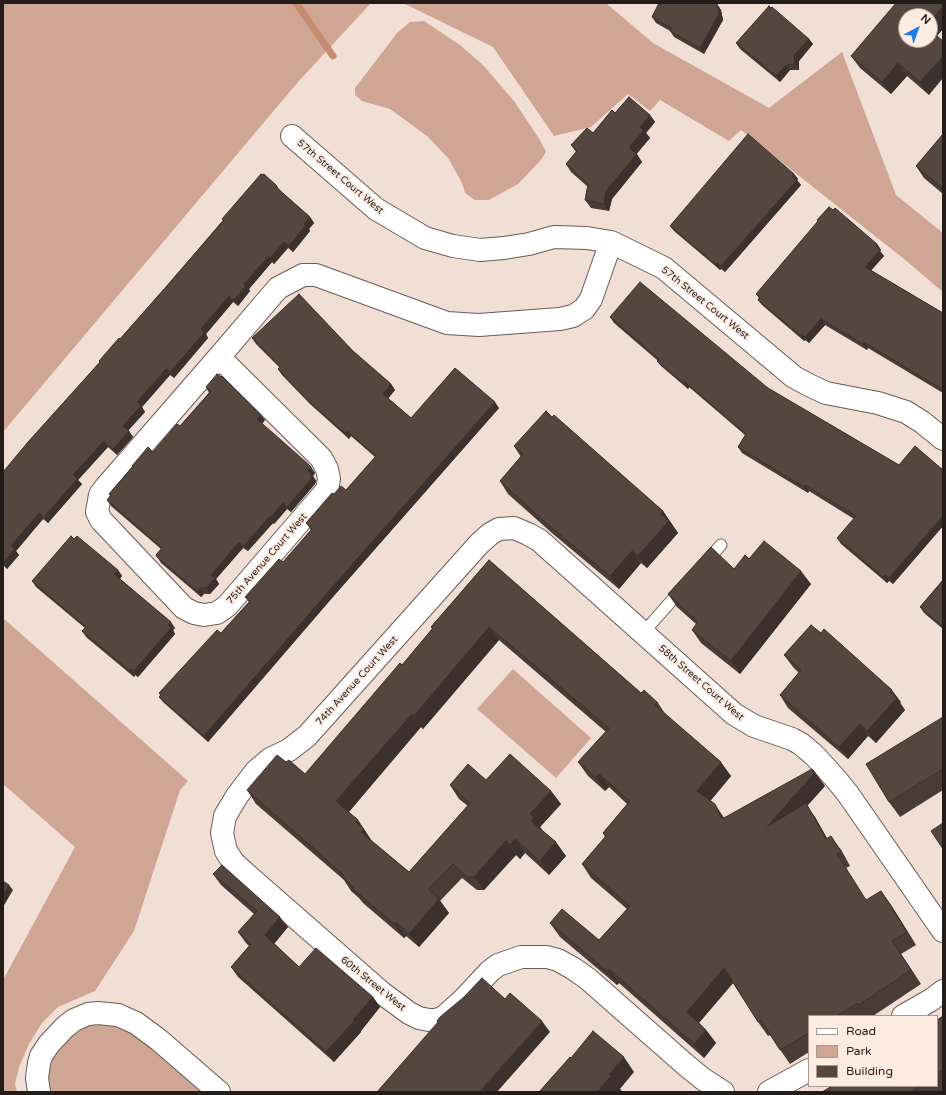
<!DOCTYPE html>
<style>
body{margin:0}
#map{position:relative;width:946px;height:1095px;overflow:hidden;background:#f1dfd6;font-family:"Varela Round",sans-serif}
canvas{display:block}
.frame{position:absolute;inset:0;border:4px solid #231d1a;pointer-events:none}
.legend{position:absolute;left:808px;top:1015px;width:130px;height:72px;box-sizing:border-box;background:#feece3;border:1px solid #a69993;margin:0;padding:5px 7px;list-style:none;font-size:12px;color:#231d1a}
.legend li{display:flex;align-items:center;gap:8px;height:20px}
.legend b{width:20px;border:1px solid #a69993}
.north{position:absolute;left:898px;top:8px;width:40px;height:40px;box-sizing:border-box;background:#feece3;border:1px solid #a69993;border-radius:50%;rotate:41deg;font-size:11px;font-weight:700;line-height:16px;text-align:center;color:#231d1a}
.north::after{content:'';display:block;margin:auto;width:14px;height:18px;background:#207be4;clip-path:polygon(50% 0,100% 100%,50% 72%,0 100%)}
</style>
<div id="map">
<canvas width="946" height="1095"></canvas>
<div class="frame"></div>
<ul class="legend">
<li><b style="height:5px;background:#fff"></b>Road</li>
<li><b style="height:11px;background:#cfa693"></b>Park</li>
<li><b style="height:11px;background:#554640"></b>Building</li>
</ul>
<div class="north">N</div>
</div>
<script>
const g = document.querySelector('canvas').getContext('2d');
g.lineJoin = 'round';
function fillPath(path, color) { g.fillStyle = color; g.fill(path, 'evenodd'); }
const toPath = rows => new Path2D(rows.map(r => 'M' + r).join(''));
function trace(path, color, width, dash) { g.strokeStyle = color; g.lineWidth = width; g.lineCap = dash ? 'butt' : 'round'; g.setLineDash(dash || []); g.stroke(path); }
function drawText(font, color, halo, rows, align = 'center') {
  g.font = font + ' "Varela Round",sans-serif'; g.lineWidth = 4; g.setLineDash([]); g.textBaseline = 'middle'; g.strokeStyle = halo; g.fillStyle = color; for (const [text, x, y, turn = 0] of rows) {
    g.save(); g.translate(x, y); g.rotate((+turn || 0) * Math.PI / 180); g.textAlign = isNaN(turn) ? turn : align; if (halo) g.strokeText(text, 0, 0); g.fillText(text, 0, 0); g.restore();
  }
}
fillPath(toPath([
 [3,3,371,3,298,82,3,432],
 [403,3,606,3,653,43,769,108,842,52,896,195,943,233,943,292,904,259,741,130,729,141,660,100,650,111,628,94,591,127,554,136,493,47],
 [424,21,460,45,483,65,514,101,540,140,546,152,541,160,518,184,489,200,475,200,465,193,462,183,448,158,427,136,390,109,362,101,355,95,355,88,397,33,410,22],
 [3,618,188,781,180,790,134,931,95,991,58,1007,42,1023,29,1044,19,1067,15,1084,17,1092,3,1092,3,980,75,847,3,784],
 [513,669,591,738,556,778,477,709],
 [104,1024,123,1025,220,1092,51,1092,48,1079,50,1052,80,1028,90,1025]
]), '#cfa693');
trace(toPath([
 [296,3,333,56]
]), '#c68c71', 7);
const service = toPath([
 [706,562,721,545],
 [643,633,681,590]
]);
const minor = toPath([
 [292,136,376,209,425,238,453,246,480,250,504,248,529,244,554,237,587,238,611,242,664,268,794,377,809,385,826,393,878,403,906,412,922,422,943,439],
 [219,357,321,458,327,469,329,479,327,490,227,606,217,613,204,615,194,613,184,608,101,520,97,512,100,495,105,488,219,357,278,288,303,275,316,275,447,323,479,325,560,319,573,316,584,309,591,299,611,242],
 [903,1016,931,1000,943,991],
 [39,1092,37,1078,39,1063,41,1056,49,1044,65,1027,74,1020,88,1014,98,1013,118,1015,136,1023,159,1040,219,1092],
 [723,1092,703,1079,687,1066,588,979,574,969,558,960,547,957,521,957,498,965,490,971,464,999,444,1017,436,1020,429,1020,419,1018,409,1013,382,993,246,874,233,862,226,851,222,833,225,816,237,796,256,771,270,759,289,750,307,736,479,544,490,534,499,529,514,528,528,534,539,540,734,714,754,726,792,739,801,744,814,755,835,778,848,794,943,931],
 [769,1092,809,1070]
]);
trace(service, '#6b5b54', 13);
trace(minor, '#6b5b54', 24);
trace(service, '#fff', 11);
trace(minor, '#fff', 22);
fillPath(toPath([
 [943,3,943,29,937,36,929,95,907,76,891,94,860,68,851,56],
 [717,4,721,10,723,20,704,54,674,37,670,31,656,23,652,17],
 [809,39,813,44,799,61,799,70,790,70,780,82,740,49,736,43],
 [615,113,650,115,655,122,646,133,650,138,636,154,642,162,612,199,609,211,591,208,585,200,588,187,571,172,566,164,576,152,571,145,593,133],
 [943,135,943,194,924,178,916,166],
 [794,174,798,179,797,180,801,185,725,272,721,269,720,270,674,231,670,226],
 [277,186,281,192,310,217,314,223,309,229,310,231,293,252,288,248,274,264,272,262,249,289,250,291,238,306,233,302,206,334,208,338,174,378,170,375,142,407,145,412,128,430,133,437,117,455,108,447,78,480,82,484,48,523,43,519,16,551,19,555,7,569,3,565,3,472,165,288,223,220,222,219],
 [877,244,881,250,880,251,884,256,871,270,943,313,943,393,868,348,867,350,825,325,809,343,805,340,804,341,762,305,758,300,759,298,756,294],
 [610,317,768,388,899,465,943,470,943,526,893,584,889,581,887,583,841,544,837,538,854,519,809,491,808,493,742,453,738,447,745,435,689,387,688,389,661,366,657,361,657,360,614,323],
 [252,338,353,351,391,384,395,390,388,398,411,418,499,408,332,598,208,742,163,702,159,697,160,695,159,693,221,633,249,602,245,597,283,562,311,530,306,523,334,494,346,490,375,457,351,436,349,439,310,404,282,375,278,369,280,368,256,344],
 [206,387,265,420,262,424,315,473,313,476,316,481,315,484,291,512,287,509,274,524,273,523,248,551,243,548,216,579,219,584,210,594,204,594,201,597,161,563,156,555,161,549,111,506,107,500,110,496,109,494,133,466,153,452,180,426,209,393],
 [552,417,663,511,678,533,647,568,641,563,619,589,553,534,508,494,500,481,521,457,514,446],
 [749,559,811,584,740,674,701,643,692,630,696,624,677,607,668,594,734,569],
 [489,560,641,693,658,703,666,715,731,776,710,801,724,818,825,786,807,806,815,817,827,838,841,850,850,866,846,868,866,900,881,891,891,905,916,945,901,954,921,984,873,1016,809,1016,809,1052,790,1064,770,1035,768,1036,758,1022,733,983,699,1023,706,1030,716,1043,704,1058,619,983,617,985,560,937,550,923,599,940,627,909,591,878,582,864,605,837,603,833,627,804,609,787,605,791,588,776,578,762,606,732,499,640,423,729,421,727,349,812,358,820,372,841,409,872,468,806,459,799,450,785,486,780,551,791,561,804,540,827,543,831,566,856,549,875,525,853,520,859,516,855,484,890,477,890,462,878,440,901,449,913,419,947,406,936,404,938,363,903,359,898,351,891,344,880,256,804,247,790,286,762,305,774,402,665,432,629,431,627],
 [118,570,122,576,120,579,175,628,173,630,175,634,138,677,135,675,134,677,86,637,82,631,85,628,36,587,32,581],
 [943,580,943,629,924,613,920,607],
 [821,633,892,690,901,702,900,703,905,710,876,743,868,736,848,759,788,708,780,695,799,673,793,667,784,655],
 [943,717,943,790,900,817,889,802],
 [213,874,288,927,274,944,299,967,373,997,380,1007,361,1031,361,1032,334,1062,238,977,231,967,249,946,246,943,238,932,254,914,221,885],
 [943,1016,943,1092,822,1092,832,1086,937,1086,937,1020]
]), '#493c37');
fillPath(toPath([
 [717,4,721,10,723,20,704,54,700,48],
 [943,6,943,29,934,39,930,32,930,21],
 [809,39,813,44,799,61,799,70,795,64,794,55],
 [943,56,943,78,929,95,920,82],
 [898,63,907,76,891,94,882,82],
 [786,65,790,70,780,82,776,76],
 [650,115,655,122,646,133,650,138,635,156,629,148,640,127],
 [637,154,642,162,612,199,609,211,604,204,606,191],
 [794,174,798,179,797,180,801,185,725,272,721,266],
 [310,217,314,223,309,229,310,231,293,252,289,246,304,224],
 [284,242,288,248,274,264,270,258],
 [877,244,881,250,880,251,884,256,869,273,865,267,876,246],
 [268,257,272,262,249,289,250,291,238,306,234,300,244,284],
 [717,263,721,269,720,270,716,265],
 [229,296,233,302,206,334,208,338,174,378,170,372,201,329],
 [821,319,825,325,809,343,805,337],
 [801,334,805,340,804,341,800,335],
 [864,342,868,348,867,350,863,344],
 [166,369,170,375,142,407,145,412,127,432,123,426,137,402],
 [685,382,689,387,688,389,684,383],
 [391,384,395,390,387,400,383,394],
 [495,402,499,408,332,598,208,742,204,736,328,592],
 [261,415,265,420,261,425,257,419],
 [129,431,133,437,117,455,113,449],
 [347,431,351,436,349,439,345,433],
 [104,441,108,447,78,480,82,484,48,523,44,517,73,475],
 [311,467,315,473,313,476,316,481,315,484,291,512,287,507,308,471],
 [805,485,809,491,808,493,804,487],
 [283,503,287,509,274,524,270,518],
 [663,511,678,533,647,568,638,556,661,514],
 [39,513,43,519,16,551,19,555,7,569,3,563,11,546],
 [943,516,943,526,893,584,889,578],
 [269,517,273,523,248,551,244,546],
 [239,542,243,548,216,579,219,584,210,594,206,588,211,575],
 [632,551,641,563,619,589,610,576],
 [118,570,122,576,118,580,114,574],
 [801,571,811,584,740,674,731,661],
 [885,575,889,581,887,583,883,577],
 [200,588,204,594,201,597,197,591],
 [171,622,175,628,173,630,175,634,138,677,134,671],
 [489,627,499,640,423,729,414,716],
 [131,669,135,675,134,677,130,671],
 [897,698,905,710,876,743,867,731],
 [412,714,421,727,346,815,336,801],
 [860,724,868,736,848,759,839,747],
 [721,762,731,776,707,805,697,791],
 [815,772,825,786,807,806,815,817,835,853,767,827],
 [599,774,609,787,605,791,596,777],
 [551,791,561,804,540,827,544,832,531,821,530,814],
 [715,804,724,818,722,819],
 [358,820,367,834,373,843,361,832,356,822],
 [831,836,841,850,850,866,841,852],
 [515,839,525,853,520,859,510,845],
 [506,841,516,855,484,890,474,877],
 [556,842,566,856,549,875,540,861],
 [9,885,13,890,3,907,3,895],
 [881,891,891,905,916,945,907,932],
 [439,899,449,913,419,947,409,934],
 [280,917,288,927,272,946,265,935],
 [396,922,406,936,404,938,394,924],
 [892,941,901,954,921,984,911,970],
 [724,968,734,982,696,1026,687,1012],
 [609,969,619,983,617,985,607,971],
 [373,997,380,1007,361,1031,361,1032,334,1062,326,1052],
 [542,1021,550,1032,497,1092,479,1092],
 [706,1030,716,1043,704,1058,694,1044],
 [624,1057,634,1072,620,1089,622,1091,621,1092,597,1092,609,1074]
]), '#3c312d');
const building = toPath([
 [659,3,715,3,717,4,719,14,700,48,670,31,672,28,652,17,659,3],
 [896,3,943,3,943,6,930,21,930,16,906,16,906,40,930,40,930,30,943,41,943,56,920,82,898,63,882,82,851,56,896,3],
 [769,6,771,8,772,7,809,39,794,55,795,64,786,65,776,76,736,43,769,6],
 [629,97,650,115,640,127,644,130,629,148,637,154,606,191,604,204,585,200,588,184,566,164,577,151,571,145,587,128,593,133,612,110,615,113,629,97],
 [748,134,794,174,792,176,797,180,721,266,717,263,716,265,670,226,748,134],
 [943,134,943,189,916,166,943,134],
 [261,174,262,175,264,174,277,186,276,187,310,217,304,224,306,225,289,246,284,242,270,258,268,257,244,284,246,286,234,300,229,296,201,329,204,333,170,372,166,369,137,402,141,406,123,426,129,431,113,449,104,441,73,475,77,479,44,517,39,513,11,546,15,549,3,563,3,472,28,442,100,362,99,361,119,338,120,339,165,288,224,220,222,219,261,174],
 [829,207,833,210,835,208,877,244,876,246,880,250,865,267,943,313,943,390,864,342,863,344,821,319,805,337,801,334,800,335,758,300,760,297,756,294,818,221,817,220,829,207],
 [640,282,768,388,899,465,915,446,943,470,943,516,889,578,885,575,883,577,837,538,856,516,805,485,804,487,738,447,746,434,685,382,684,383,672,374,657,361,659,359,610,317,640,282],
 [299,294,353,351,391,384,383,394,411,418,455,368,495,402,328,592,204,736,159,697,161,695,159,693,217,630,221,633,250,601,245,597,279,559,283,562,312,529,306,523,332,493,334,494,341,486,346,490,376,456,347,431,345,433,306,399,278,369,280,367,252,338,299,294],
 [217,374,221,377,222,376,261,415,257,419,307,463,311,467,308,471,312,475,311,479,287,507,283,503,270,518,269,517,244,546,239,542,211,575,215,578,206,588,200,588,197,591,157,557,156,555,162,548,107,500,111,495,109,494,133,466,132,466,148,447,153,452,177,424,180,426,211,391,206,387,217,374],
 [546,411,552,417,554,415,663,511,661,514,669,521,638,556,632,551,610,576,545,522,500,481,523,454,514,446,546,411],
 [71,536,74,539,77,536,118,570,114,574,171,622,168,625,171,628,134,671,131,669,130,671,82,631,86,627,32,581,71,536],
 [764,541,801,571,731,661,692,630,698,622,668,594,711,547,734,569,745,555,749,559,764,541],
 [489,560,641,693,644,690,658,703,655,705,721,762,697,791,715,804,722,819,812,769,815,772,767,827,806,803,826,839,831,836,841,852,837,854,866,900,881,891,907,932,892,941,911,970,859,1005,858,1003,836,1016,809,1016,809,1033,780,1050,761,1020,758,1022,724,968,687,1012,706,1030,694,1044,609,969,607,971,550,923,562,909,599,940,630,906,582,864,606,836,603,833,630,801,599,774,596,777,578,762,609,728,489,627,414,716,412,714,336,801,358,820,356,822,364,829,361,832,409,872,470,803,450,785,468,764,486,780,510,754,551,791,530,814,534,818,531,821,556,842,540,861,515,839,510,845,506,841,474,877,467,877,453,864,428,889,439,899,409,934,396,922,394,924,353,889,354,888,342,877,344,875,247,790,277,755,286,762,289,760,305,774,400,663,402,665,433,628,431,627,489,560],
 [943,580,943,627,920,607,943,580],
 [811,625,821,633,824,629,892,690,890,692,897,698,867,731,860,724,839,747,780,695,801,670,784,655,811,625],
 [943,717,943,769,889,802,866,764,943,717],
 [943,823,943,849,931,831,943,823],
 [222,865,280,917,265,935,299,967,316,948,373,997,353,1020,354,1021,326,1052,231,967,251,944,238,932,257,911,213,874,222,865],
 [3,881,9,885,3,895,3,881],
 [482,978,505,999,510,993,542,1021,479,1092,377,1092,438,1022,437,1021,440,1017,464,997,482,978],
 [943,1016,943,1070,937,1074,937,1020,943,1016],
 [593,1031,624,1057,609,1074,611,1076,597,1092,539,1092,570,1057,571,1058,593,1031],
 [832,1086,921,1086,911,1092,822,1092,832,1086]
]);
fillPath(building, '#554640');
trace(building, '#3c312d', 1);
drawText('10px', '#231d1a', '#feece3', [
 ["57th Street Court West",340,177,40],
 ["57th Street Court West",705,303,39],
 ["75th Avenue Court West",267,559,-49],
 ["74th Avenue Court West",357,681,-48],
 ["58th Street Court West",701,683,41],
 ["60th Street West",373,984,39]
]);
</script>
